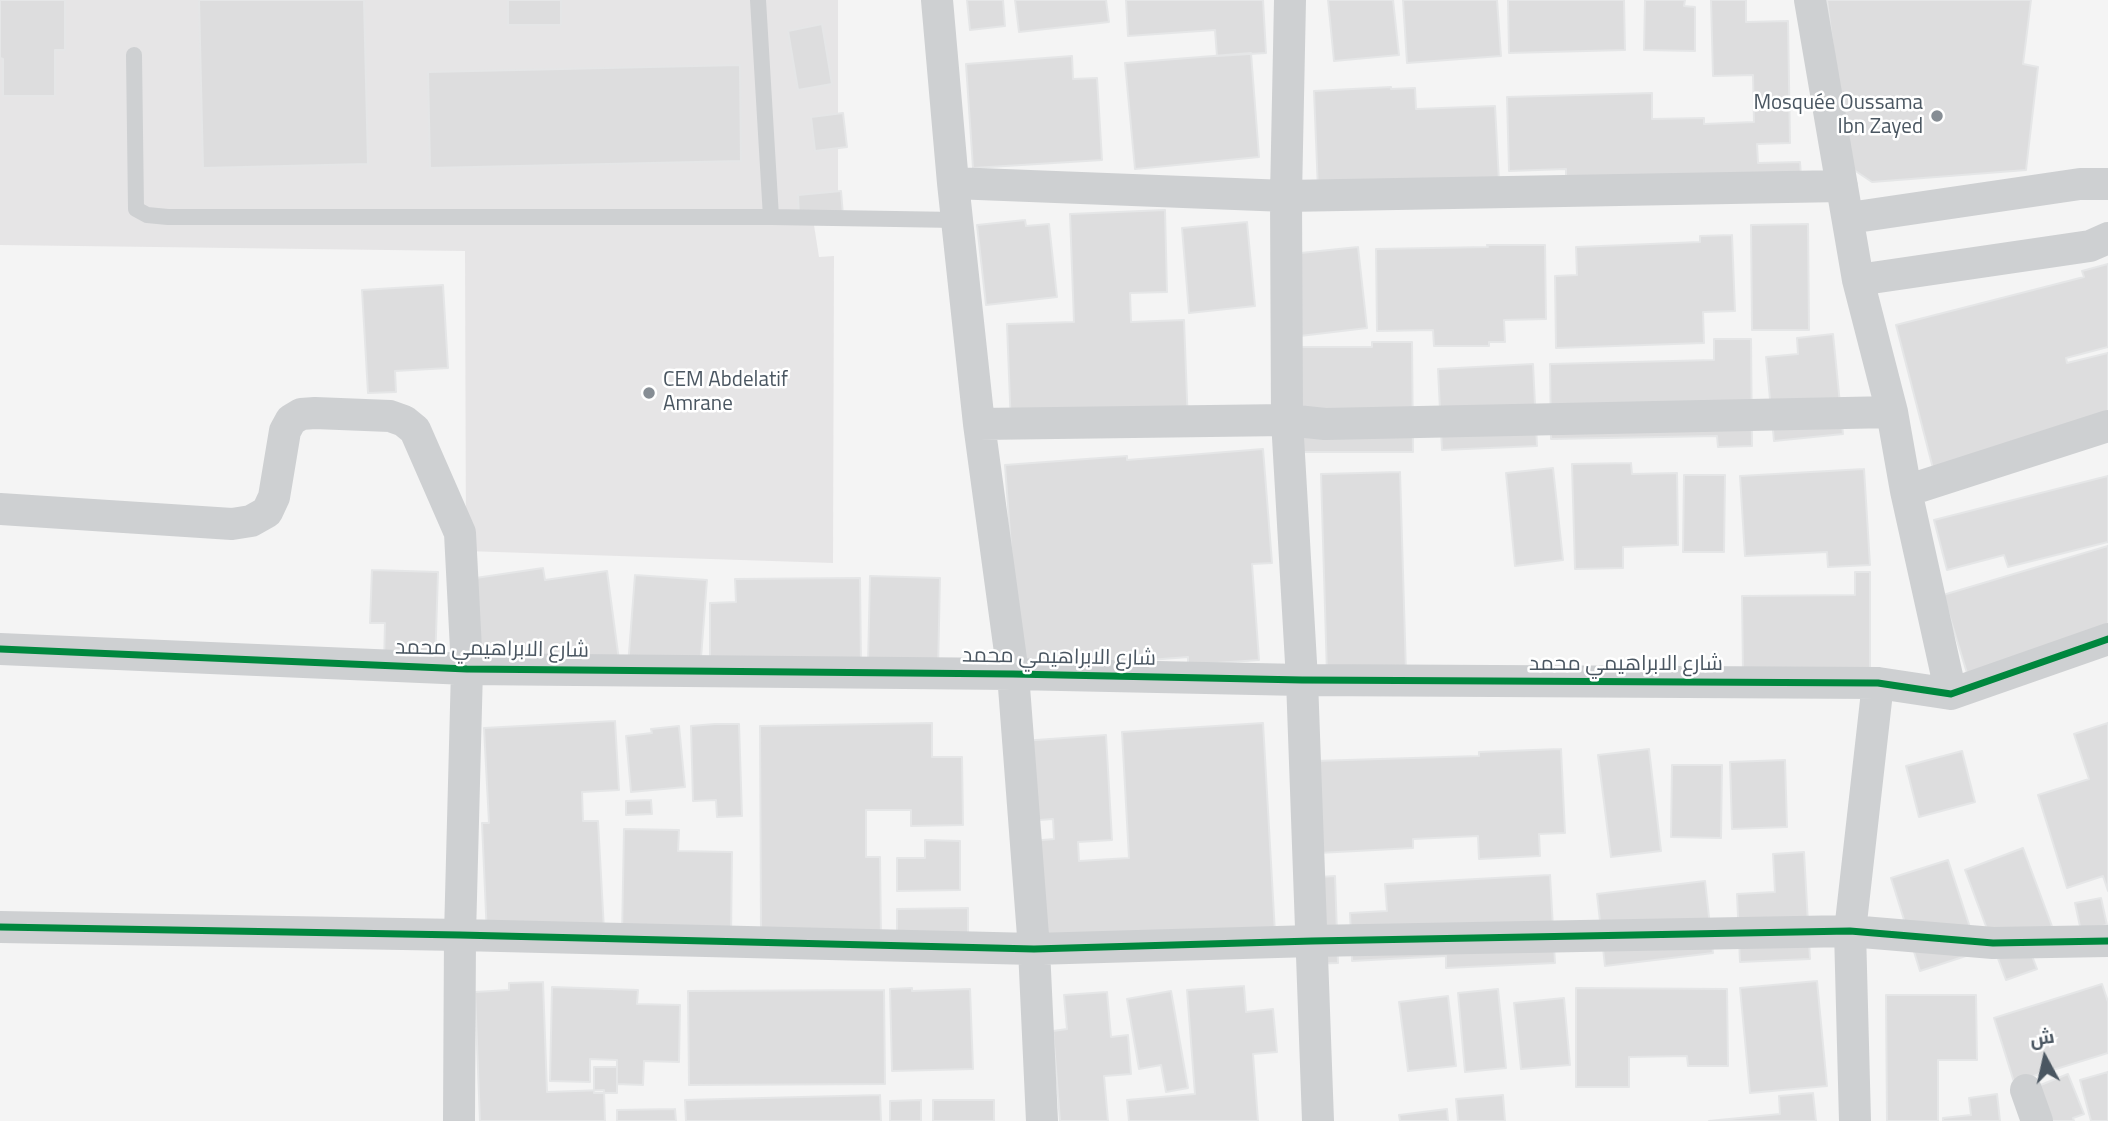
<!DOCTYPE html>
<meta charset="utf-8">
<style>
body{margin:0}
#map{position:relative;width:2108px;height:1121px;overflow:hidden;background:#f4f4f4;font-family:"Titillium Web",Cairo,sans-serif}
canvas{display:block}
.north{position:absolute;left:2010px;top:1023px;width:70px;height:70px;-webkit-text-stroke:5px #fff;paint-order:stroke;rotate:352deg;font-size:19px;font-weight:700;line-height:28px;text-align:center;color:#4a5661}
.north::after{content:'';display:block;margin:auto;width:24px;height:32px;background:#4a5661;clip-path:polygon(50% 0,100% 100%,50% 72%,0 100%)}
</style>
<div id="map">
<canvas width="2108" height="1121"></canvas>
<div class="north">ش</div>
</div>
<script>
const g = document.querySelector('canvas').getContext('2d');
g.lineJoin = 'round';
function fillPath(path, color) { g.fillStyle = color; g.fill(path, 'evenodd'); }
const toPath = rows => new Path2D(rows.map(r => 'M' + r).join(''));
function trace(path, color, width, dash) { g.strokeStyle = color; g.lineWidth = width; g.lineCap = dash ? 'butt' : 'round'; g.setLineDash(dash || []); g.stroke(path); }
function drawText(font, color, halo, rows, align = 'center') {
  g.font = font + ' "Titillium Web",Cairo,sans-serif'; g.lineWidth = 5; g.setLineDash([]); g.textBaseline = 'middle'; g.strokeStyle = halo; g.fillStyle = color; for (const [text, x, y, turn = 0] of rows) {
    g.save(); g.translate(x, y); g.rotate((+turn || 0) * Math.PI / 180); g.textAlign = isNaN(turn) ? turn : align; if (halo) g.strokeText(text, 0, 0); g.fillText(text, 0, 0); g.restore();
  }
}
fillPath(toPath([
 [0,0,838,0,838,205,811,206,819,257,834,256,833,563,466,551,465,251,0,245]
]), '#e6e5e6');
const building = toPath([
 [0,0,65,0,65,50,55,50,55,96,3,96,3,59,0,58,0,0],
 [199,0,364,0,368,164,203,168,199,0],
 [508,0,561,0,561,25,508,25,508,0],
 [967,0,1003,0,1005,26,970,30,967,0],
 [1015,0,1106,0,1109,22,1019,32,1015,0],
 [1126,0,1263,0,1266,53,1217,56,1215,30,1128,36,1126,0],
 [1328,0,1393,0,1399,55,1334,61,1328,0],
 [1403,0,1497,0,1501,56,1407,63,1403,0],
 [1508,0,1624,0,1625,50,1509,53,1508,0],
 [1645,0,1685,0,1684,6,1695,7,1695,51,1644,50,1645,0],
 [1711,0,1746,0,1746,22,1788,21,1790,143,1757,144,1758,163,1800,162,1801,176,1566,181,1566,169,1509,171,1507,97,1652,93,1652,119,1704,118,1704,124,1754,122,1753,75,1713,76,1711,0],
 [1827,0,2031,0,2023,64,2038,67,2026,170,1872,182,1848,166,1827,0],
 [822,24,832,84,798,90,788,31,822,24],
 [1251,53,1259,157,1135,169,1125,63,1251,53],
 [1072,56,1073,79,1097,78,1102,160,973,168,966,64,1072,56],
 [740,65,741,161,430,168,428,72,740,65],
 [1391,87,1391,89,1415,88,1416,109,1495,106,1499,182,1318,190,1314,91,1391,87],
 [843,113,847,147,815,151,811,117,843,113],
 [841,191,843,215,799,218,798,195,841,191],
 [1165,210,1167,292,1130,293,1131,322,1184,320,1188,425,1011,427,1007,324,1074,322,1070,214,1165,210],
 [1025,220,1026,226,1049,224,1057,297,986,305,977,225,1025,220],
 [1247,222,1255,306,1189,313,1182,228,1247,222],
 [1808,224,1809,330,1752,330,1751,225,1808,224],
 [1732,235,1735,311,1703,312,1704,343,1556,348,1555,276,1577,275,1576,247,1700,242,1700,236,1732,235],
 [1487,245,1545,245,1546,319,1504,320,1505,342,1489,342,1489,346,1434,346,1433,330,1377,331,1376,249,1488,247,1487,245],
 [1358,247,1367,328,1300,336,1291,254,1358,247],
 [2108,264,2108,347,2066,358,2067,363,2108,353,2108,436,1936,480,1896,325,2084,277,2082,271,2108,264],
 [443,285,448,368,395,371,396,392,368,393,362,290,443,285],
 [1833,334,1843,434,1774,441,1766,357,1798,354,1797,338,1833,334],
 [1714,339,1751,339,1752,446,1718,447,1717,436,1551,439,1550,364,1714,360,1714,339],
 [1372,342,1412,342,1413,452,1301,452,1300,347,1372,347,1372,342],
 [1533,364,1537,446,1442,450,1438,369,1533,364],
 [1263,449,1272,563,1252,564,1259,660,1188,665,1188,657,1020,670,1005,465,1127,456,1127,460,1263,449],
 [1631,463,1632,474,1677,473,1678,545,1623,547,1623,568,1575,569,1572,464,1631,463],
 [1553,468,1563,560,1515,566,1506,473,1553,468],
 [1864,469,1870,565,1828,567,1827,552,1745,556,1740,476,1864,469],
 [1400,472,1406,673,1327,675,1321,474,1400,472],
 [1684,475,1725,475,1724,552,1683,552,1684,475],
 [2108,476,2108,542,2008,567,2004,555,1947,570,1934,520,2108,476],
 [2108,546,2108,630,1967,673,1943,595,2108,546],
 [543,568,545,580,607,571,620,668,481,660,469,579,543,568],
 [372,570,438,572,435,666,384,665,385,623,370,623,372,570],
 [1855,572,1870,572,1870,671,1743,672,1742,596,1855,595,1855,572],
 [635,575,707,580,700,671,628,666,635,575],
 [870,576,940,578,938,670,868,665,870,576],
 [860,578,861,667,710,669,710,603,736,602,735,579,860,578],
 [615,721,619,790,582,792,583,821,598,821,604,930,487,936,482,823,489,823,484,728,615,721],
 [932,723,932,757,962,757,963,825,911,826,911,810,866,810,866,857,880,857,881,941,761,933,760,726,932,723],
 [1263,723,1275,933,1040,947,1032,841,1054,839,1053,819,1026,821,1022,741,1106,735,1112,840,1078,842,1079,861,1129,858,1122,732,1263,723],
 [2108,723,2108,891,2103,876,2067,888,2038,795,2089,779,2074,734,2108,723],
 [715,724,739,724,742,816,717,817,716,800,693,801,691,726,715,724],
 [679,726,685,787,631,792,626,736,652,733,651,729,679,726],
 [1561,749,1565,833,1539,834,1540,856,1479,859,1478,836,1413,839,1413,848,1318,853,1314,761,1479,756,1479,752,1561,749],
 [1649,749,1661,851,1611,857,1598,755,1649,749],
 [1962,751,1975,802,1919,817,1906,766,1962,751],
 [1785,760,1787,827,1732,829,1730,762,1785,760],
 [1672,765,1722,765,1721,838,1671,837,1672,765],
 [651,800,652,814,626,815,626,801,651,800],
 [624,829,679,830,678,851,732,852,731,939,622,937,624,829],
 [925,840,960,841,960,890,897,891,897,858,925,858,925,840],
 [2023,848,2056,937,2029,948,2037,969,2006,980,1965,870,2023,848],
 [1804,852,1810,959,1740,962,1737,894,1775,892,1773,854,1804,852],
 [1948,860,1978,952,1920,971,1891,878,1948,860],
 [1550,875,1555,963,1446,968,1446,956,1352,961,1350,913,1387,911,1385,884,1550,875],
 [1335,876,1338,963,1307,964,1303,878,1335,876],
 [1705,881,1713,953,1605,966,1597,894,1705,881],
 [2101,898,2107,925,2081,931,2075,903,2101,898],
 [968,908,968,935,897,936,897,909,968,908],
 [1817,981,1827,1086,1750,1093,1740,988,1817,981],
 [543,982,547,1092,604,1090,605,1121,480,1121,475,992,509,990,509,983,543,982],
 [2102,984,2108,1002,2108,1053,2014,1082,1994,1018,2102,984],
 [1244,986,1246,1012,1273,1009,1277,1052,1253,1054,1258,1121,1129,1121,1127,1100,1195,1094,1187,990,1244,986],
 [552,987,638,990,637,1004,680,1005,679,1062,644,1061,643,1085,617,1084,617,1060,590,1059,590,1082,550,1081,552,987],
 [912,988,912,991,970,989,973,1069,892,1071,890,989,912,988],
 [1576,988,1727,989,1728,1066,1688,1066,1687,1056,1629,1057,1629,1087,1576,1087,1576,988],
 [1498,989,1506,1068,1465,1072,1458,993,1498,989],
 [884,990,885,1084,689,1085,688,991,884,990],
 [1171,991,1188,1088,1166,1092,1161,1065,1139,1069,1127,999,1171,991],
 [1107,992,1111,1037,1128,1035,1131,1074,1104,1076,1108,1121,1060,1121,1053,1031,1067,1029,1064,995,1107,992],
 [1886,995,1976,995,1977,1060,1938,1060,1938,1121,1887,1121,1886,995],
 [1448,996,1456,1066,1408,1071,1399,1002,1448,996],
 [1564,998,1570,1065,1521,1069,1514,1003,1564,998],
 [594,1067,617,1067,617,1093,594,1093,594,1067],
 [2108,1072,2108,1121,2091,1121,2080,1080,2108,1072],
 [2068,1074,2084,1114,2073,1118,2074,1121,2035,1121,2023,1092,2068,1074],
 [1813,1093,1816,1121,1709,1121,1780,1114,1779,1096,1813,1093],
 [1997,1094,2000,1121,1943,1121,1943,1118,1971,1115,1969,1098,1997,1094],
 [880,1095,881,1121,686,1121,685,1100,880,1095],
 [1503,1095,1505,1121,1458,1121,1456,1099,1503,1095],
 [921,1100,921,1121,890,1121,890,1101,921,1100],
 [933,1100,994,1100,994,1121,933,1121,933,1100],
 [675,1109,676,1121,617,1121,617,1110,675,1109],
 [1447,1109,1448,1121,1400,1121,1399,1115,1447,1109]
]);
fillPath(building, '#ddddde');
trace(building, '#e5e6e7', 2);
trace(toPath([
 [758,0,771,217],
 [134,55,136,209,147,215,168,217,771,217,957,220]
]), '#ced0d2', 16);
trace(toPath([
 [937,0,953,183,979,424,1013,674,1034,949,1042,1121],
 [1290,0,1286,196,1287,420,1302,680,1318,1121],
 [1810,0,1858,280,1892,412,1906,491,1951,694],
 [953,183,1286,196,1842,186],
 [1849,218,2080,184,2108,184],
 [1858,280,2090,246,2108,238],
 [979,424,1287,420,1325,424,1892,412],
 [1906,491,2108,426],
 [0,509,232,524,251,521,267,512,274,497,285,431,291,420,301,414,315,413,390,416,404,421,415,430,460,533,467,669,460,935,459,1121],
 [0,649,467,669,1013,674,1302,680,1878,683,1951,694,2108,639],
 [0,927,460,935,1034,949,1312,941,1850,931,1993,943,2108,941],
 [2026,1090,2037,1121],
 [1855,1121,1850,931,1878,683]
]), '#ced0d2', 32);
trace(toPath([
 [0,649,467,669,1013,674,1302,680,1878,683,1951,694,2108,639],
 [0,927,460,935,1034,949,1312,941,1850,931,1993,943,2108,941]
]), '#00873e', 7);
for (const [x, y, r, color] of [
 [1937,116,7,"#868d94"],
 [649,393,7,"#868d94"]
]) { const dot = new Path2D(); dot.arc(x, y, r, 0, 2 * Math.PI); g.fillStyle = color; g.fill(dot); trace(dot, '#fff', 2.5); }
drawText('21px', '#4a5661', '#fff', [
 ["Mosquée Oussama",1923,104],
 ["Ibn Zayed",1923,128],
 ["CEM Abdelatif",663,381,"left"],
 ["Amrane",663,405,"left"]
], 'right');
drawText('21px', '#4a5661', '#fff', [
 ["شارع الابراهيمي محمد",492,650,1],
 ["شارع الابراهيمي محمد",1059,658,1],
 ["شارع الابراهيمي محمد",1626,665]
]);
</script>
